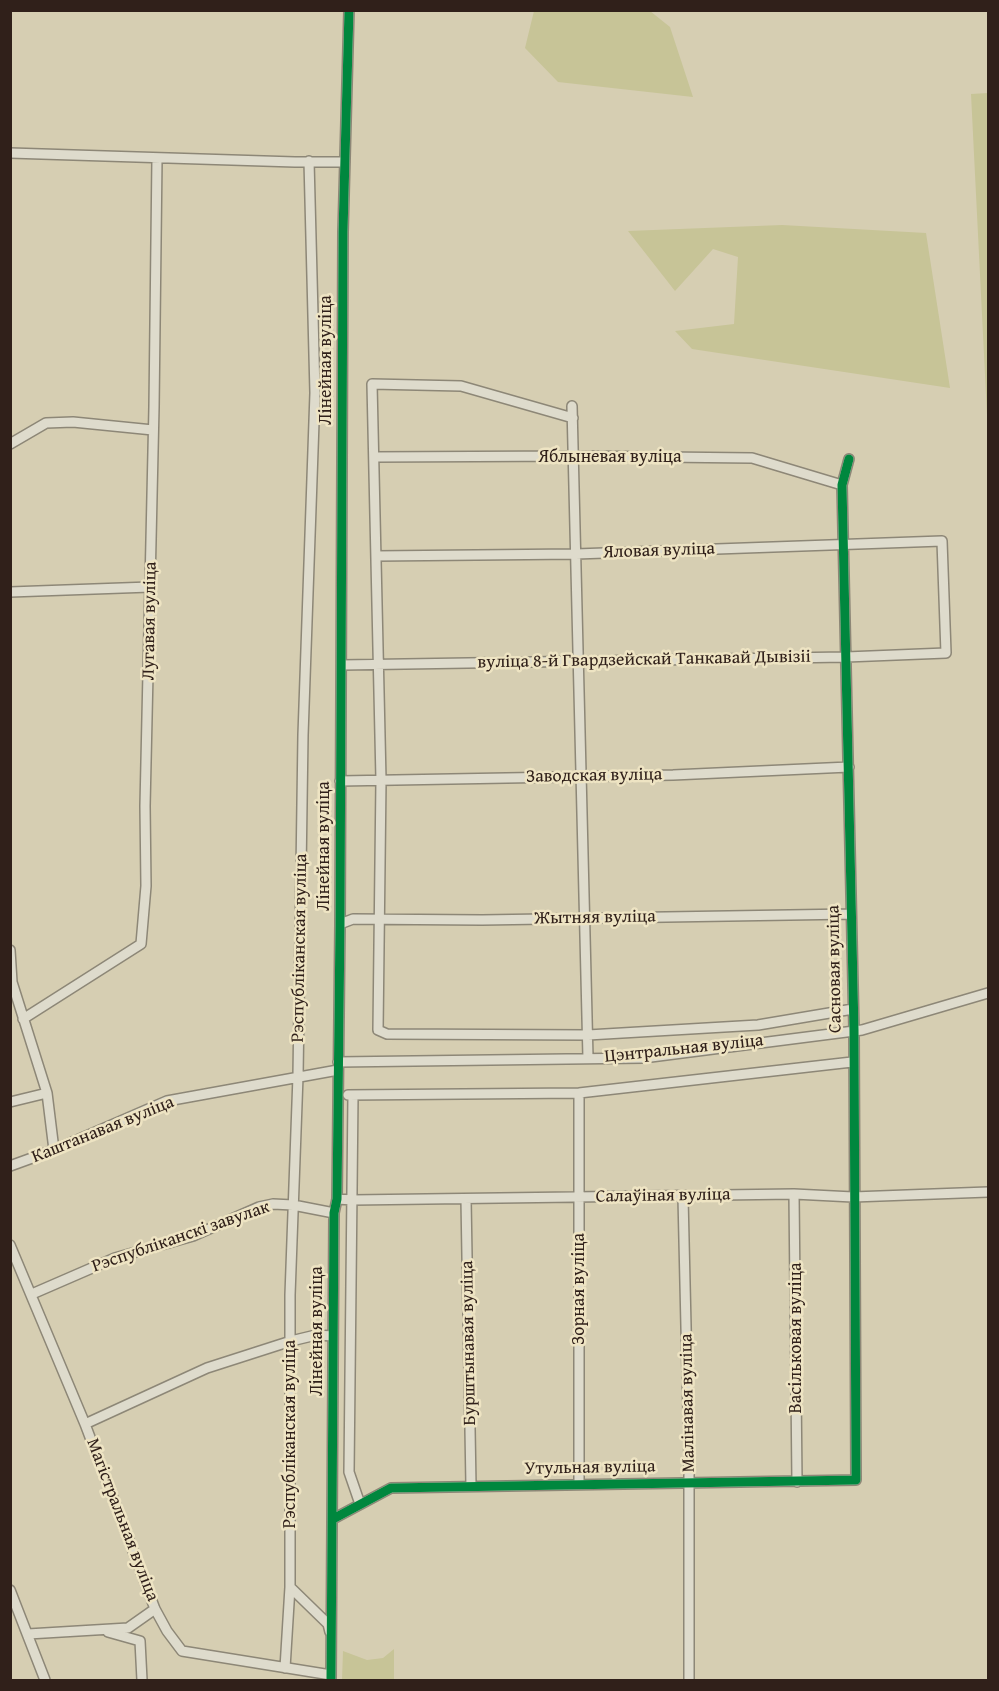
<!DOCTYPE html>
<meta charset="utf-8">
<style>
body{margin:0}
#map{position:relative;width:999px;height:1691px;overflow:hidden;background:#d6ceb2;font-family:"Gentium Book Plus",serif}
canvas{display:block}
.frame{position:absolute;inset:0;border:12px solid #30201a;pointer-events:none}
</style>
<div id="map">
<canvas width="999" height="1691"></canvas>
<div class="frame"></div>
</div>
<script>
const g = document.querySelector('canvas').getContext('2d');
g.lineJoin = 'round';
function fillPath(path, color) { g.fillStyle = color; g.fill(path, 'evenodd'); }
const toPath = rows => new Path2D(rows.map(r => 'M' + r).join(''));
function trace(path, color, width, dash) { g.strokeStyle = color; g.lineWidth = width; g.lineCap = dash ? 'butt' : 'round'; g.setLineDash(dash || []); g.stroke(path); }
function drawText(font, color, halo, rows, align = 'center') {
  g.font = font + ' "Gentium Book Plus",serif'; g.lineWidth = 5; g.setLineDash([]); g.textBaseline = 'middle'; g.strokeStyle = halo; g.fillStyle = color; for (const [text, x, y, turn = 0] of rows) {
    g.save(); g.translate(x, y); g.rotate((+turn || 0) * Math.PI / 180); g.textAlign = isNaN(turn) ? turn : align; if (halo) g.strokeText(text, 0, 0); g.fillText(text, 0, 0); g.restore();
  }
}
fillPath(toPath([
 [534,11,650,11,670,27,693,97,558,82,525,48],
 [988,93,988,435,971,94],
 [782,225,926,233,950,388,692,349,675,331,734,324,738,257,713,249,675,291,628,231],
 [394,1649,394,1680,342,1680,343,1651,367,1660,383,1658]
]), '#c7c497');
const minor = toPath([
 [10,153,295,162,345,162],
 [309,161,315,393,303,735,298,1076,290,1295,290,1587,328,1624,330,1632],
 [572,406,588,1058],
 [573,418,461,386,372,384,381,780,378,1030,387,1034,588,1035,758,1025,853,1009],
 [10,444,46,423,73,422,153,430],
 [374,457,574,456,752,458,842,485],
 [10,592,150,587],
 [342,665,846,657,946,653,942,541,576,554,376,556],
 [340,781,673,775,849,767],
 [340,924,353,919,482,920,851,914],
 [10,950,12,982,47,1093,54,1150],
 [23,1019,141,944,146,886,145,806,154,407,157,158],
 [338,1062,643,1058,862,1030,988,993],
 [579,1093,579,1484],
 [348,1095,579,1093,852,1062],
 [353,1095,349,1472,360,1504],
 [10,1102,47,1093],
 [10,1166,54,1150,167,1101,338,1070],
 [794,1194,797,1482],
 [683,1197,689,1456,689,1680],
 [337,1199,353,1200,794,1194,853,1197,988,1192],
 [466,1199,471,1486],
 [10,1245,85,1424,155,1609,167,1631,182,1651,331,1675],
 [32,1294,115,1258,193,1236,259,1207,273,1204,293,1205,334,1213],
 [85,1424,207,1368,291,1341,316,1335,333,1336],
 [333,1519,391,1488,856,1480,854,1030,842,485,849,459],
 [10,1590,45,1680],
 [108,1632,140,1641,142,1680],
 [28,1634,128,1628,155,1609],
 [285,1668,290,1587],
 [331,1680,334,1213,337,1199,340,924,343,232,349,10]
]);
trace(minor, '#8d8777', 12);
trace(minor, '#dedbcc', 9);
trace(toPath([
 [333,1519,391,1488,856,1480,854,1030,842,485,849,459],
 [331,1680,334,1213,337,1199,340,924,343,232,349,10]
]), '#00873e', 9);
drawText('18px', '#30201a', '#eee4c3', [
 ["Лінейная вуліца",326,360,-90],
 ["Яблыневая вуліца",610,457],
 ["Яловая вуліца",659,551,-2],
 ["Лугавая вуліца",150,621,-89],
 ["вуліца 8-й Гвардзейскай Танкавай Дывізіі",644,660,-1],
 ["Заводская вуліца",594,776,-1],
 ["Лінейная вуліца",324,846,-90],
 ["Жытняя вуліца",595,918,-1],
 ["Рэспубліканская вуліца",300,948,-89],
 ["Сасновая вуліца",835,969,-91],
 ["Цэнтральная вуліца",684,1049,-6],
 ["Каштанавая вуліца",103,1130,-22],
 ["Салаўіная вуліца",663,1196,-1],
 ["Рэспубліканскі завулак",181,1237,-19],
 ["Зорная вуліца",579,1289,-90],
 ["Лінейная вуліца",317,1331,-90],
 ["Васільковая вуліца",796,1338,-90],
 ["Бурштынавая вуліца",469,1343,-91],
 ["Малінавая вуліца",688,1403,-91],
 ["Рэспубліканская вуліца",290,1434,-90],
 ["Утульная вуліца",590,1468,-1],
 ["Магістральная вуліца",122,1520,69]
]);
</script>
